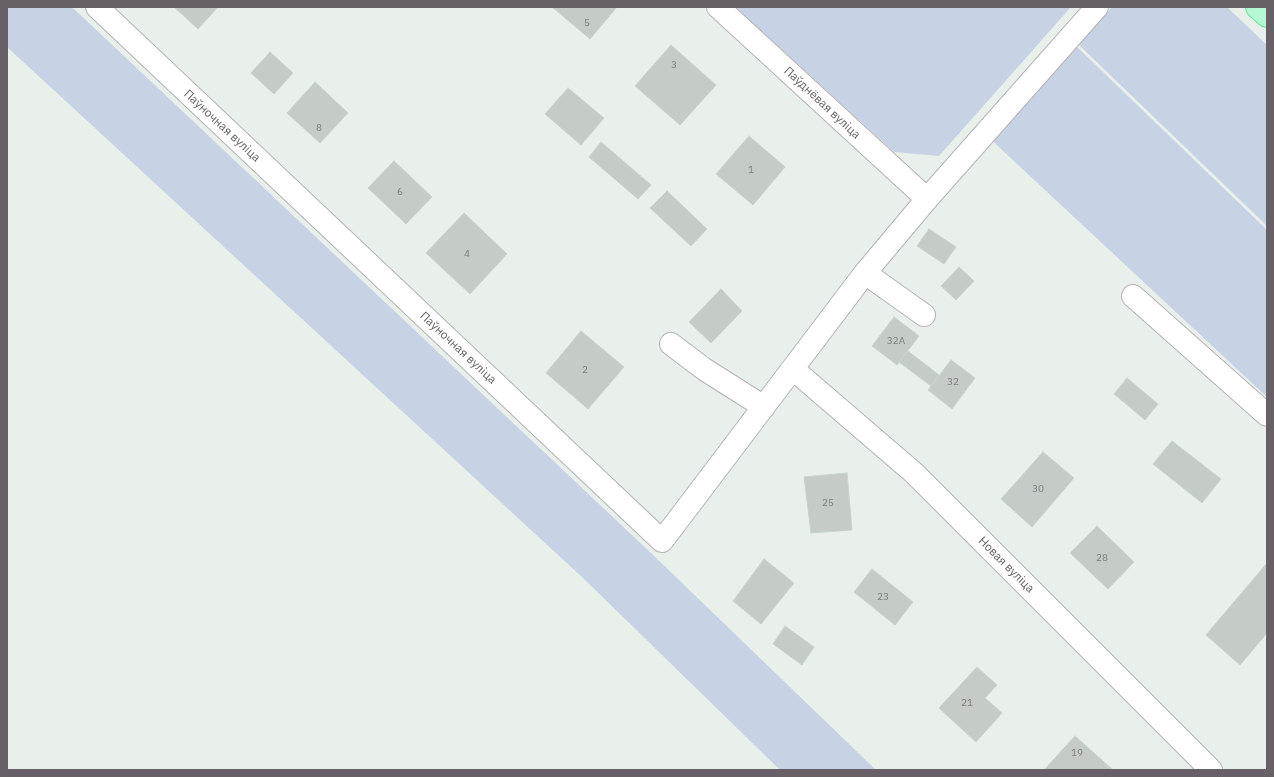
<!DOCTYPE html>
<meta charset="utf-8">
<style>
body{margin:0}
#map{position:relative;width:1274px;height:777px;overflow:hidden;background:#e9f0ec;font-family:"IBM Plex Sans",sans-serif}
canvas{display:block}
.frame{position:absolute;inset:0;border:8px solid #676066;pointer-events:none}
</style>
<div id="map">
<canvas width="1274" height="777"></canvas>
<div class="frame"></div>
</div>
<script>
const g = document.querySelector('canvas').getContext('2d');
g.lineJoin = 'round';
function fillPath(path, color) { g.fillStyle = color; g.fill(path, 'evenodd'); }
const toPath = rows => new Path2D(rows.map(r => 'M' + r).join(''));
function trace(path, color, width, dash) { g.strokeStyle = color; g.lineWidth = width; g.lineCap = dash ? 'butt' : 'round'; g.setLineDash(dash || []); g.stroke(path); }
function drawText(font, color, halo, rows, align = 'center') {
  g.font = font + ' "IBM Plex Sans",sans-serif'; g.lineWidth = 3.5; g.setLineDash([]); g.textBaseline = 'middle'; g.strokeStyle = halo; g.fillStyle = color; for (const [text, x, y, turn = 0] of rows) {
    g.save(); g.translate(x, y); g.rotate((+turn || 0) * Math.PI / 180); g.textAlign = isNaN(turn) ? turn : align; if (halo) g.strokeText(text, 0, 0); g.fillText(text, 0, 0); g.restore();
  }
}
fillPath(toPath([
 [7,7,72,7,651,553,876,770,780,770,583,578,7,47],
 [735,7,1071,7,939,156,894,152],
 [1112,7,1227,7,1267,45,1267,226,1078,44],
 [1076,46,1267,230,1267,397,987,136]
]), '#c8d2e5');
const building = toPath([
 [174,7,218,7,198,29,174,7],
 [552,7,617,7,590,39,552,7],
 [671,45,716,85,680,125,635,86,671,45],
 [270,52,293,73,274,94,251,73,270,52],
 [315,82,348,113,320,143,287,113,315,82],
 [568,88,604,118,581,145,545,114,568,88],
 [749,136,785,167,753,205,716,174,749,136],
 [601,142,651,185,638,199,589,157,601,142],
 [394,161,432,197,406,224,368,188,394,161],
 [667,191,707,229,691,246,650,208,667,191],
 [464,213,507,254,470,294,426,253,464,213],
 [929,229,956,247,944,264,917,246,929,229],
 [959,267,974,281,956,300,941,286,959,267],
 [721,289,742,311,711,343,689,322,721,289],
 [894,317,919,336,897,365,872,346,894,317],
 [581,331,624,367,588,409,546,373,581,331],
 [908,351,939,375,931,386,899,362,908,351],
 [951,360,975,378,952,409,928,390,951,360],
 [1127,378,1158,404,1145,420,1114,394,1127,378],
 [1172,441,1221,479,1202,503,1153,464,1172,441],
 [1043,452,1074,478,1032,527,1001,499,1043,452],
 [847,473,852,530,811,533,804,477,847,473],
 [1097,526,1134,562,1108,589,1070,553,1097,526],
 [764,559,794,583,761,624,733,601,764,559],
 [1267,563,1267,633,1240,665,1206,635,1267,563],
 [872,569,913,602,895,625,854,592,872,569],
 [785,626,814,647,802,665,773,644,785,626],
 [977,667,997,685,985,698,1002,713,976,742,939,708,977,667],
 [1075,736,1113,770,1044,770,1075,736]
]);
fillPath(building, '#c5ccc8');
trace(building, '#c7d4cb', 1);
const minor = toPath([
 [97,7,662,541,865,273,927,199,1097,7],
 [718,7,927,199],
 [865,273,924,315],
 [1133,296,1267,415],
 [671,344,704,369,764,407],
 [793,369,914,473,1211,770]
]);
const major = toPath([
 [1257,7,1267,16]
]);
trace(minor, '#b6b1b5', 24);
trace(major, '#6de497', 24);
trace(minor, '#fff', 22);
trace(major, '#b6f8d5', 22);
drawText('10px', '#7e7b7e', null, [
 ["5",587,23],
 ["3",674,65],
 ["8",319,128],
 ["1",751,170],
 ["6",400,192],
 ["4",467,254],
 ["32А",896,341],
 ["2",585,370],
 ["32",953,382],
 ["30",1038,489],
 ["25",828,503],
 ["28",1102,558],
 ["23",883,597],
 ["21",967,703],
 ["19",1077,753]
]);
drawText('12px', '#676066', '#fff', [
 ["Паўднёвая вуліца",822,103,43],
 ["Паўночная вуліца",222,126,43],
 ["Паўночная вуліца",458,348,43],
 ["Новая вуліца",1006,565,45]
]);
</script>
